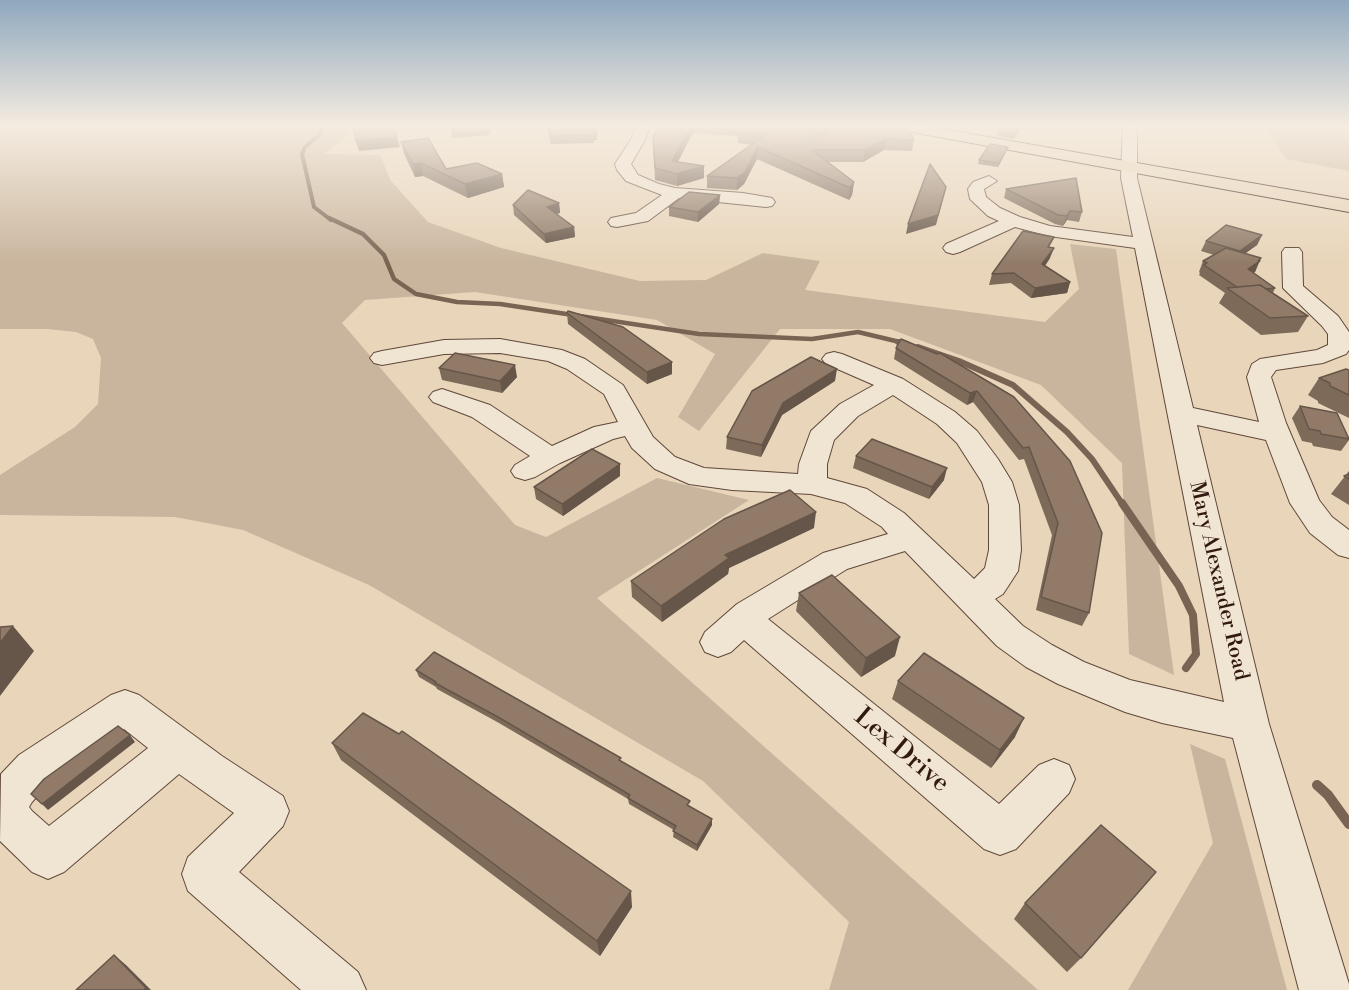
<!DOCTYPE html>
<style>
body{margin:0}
canvas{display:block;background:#e8d5ba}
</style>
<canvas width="1349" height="990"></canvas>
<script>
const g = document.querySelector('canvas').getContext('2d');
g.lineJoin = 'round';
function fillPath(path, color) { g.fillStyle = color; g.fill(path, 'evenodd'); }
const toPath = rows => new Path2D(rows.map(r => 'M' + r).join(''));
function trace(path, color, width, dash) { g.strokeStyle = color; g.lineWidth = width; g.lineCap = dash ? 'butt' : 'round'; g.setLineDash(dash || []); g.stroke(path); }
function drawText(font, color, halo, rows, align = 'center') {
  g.font = font + ' "Libre Bodoni",serif'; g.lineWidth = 4.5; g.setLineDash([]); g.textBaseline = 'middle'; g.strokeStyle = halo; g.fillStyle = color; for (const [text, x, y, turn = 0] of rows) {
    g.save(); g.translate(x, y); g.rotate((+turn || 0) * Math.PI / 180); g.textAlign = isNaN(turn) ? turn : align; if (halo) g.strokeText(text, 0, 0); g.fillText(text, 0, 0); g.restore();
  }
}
fillPath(toPath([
 [0,125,350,125,348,135,324,154,380,155,391,181,428,222,501,248,640,281,706,280,763,253,820,261,805,290,1045,322,1079,289,1070,244,1116,249,1174,675,1129,654,1122,463,1041,385,890,329,780,329,699,431,678,417,715,354,657,320,475,292,365,300,342,323,515,525,546,537,657,478,749,500,597,598,1038,990,829,990,849,922,703,781,369,585,243,530,175,517,0,515,0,475,75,427,98,404,101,358,93,339,76,332,47,329,0,329],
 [1250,125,1349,125,1349,171,1286,159,1268,132],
 [1190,744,1225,759,1287,990,1128,990,1213,843]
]), '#c9b59d');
trace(toPath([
 [323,125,320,134,305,147,302,154,314,207,331,220]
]), '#7a6353', 4);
trace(toPath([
 [329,218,363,234,384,255,394,279,416,294,457,302,500,304,699,334,812,339,858,332,904,343]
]), '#7a6353', 4.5);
trace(toPath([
 [898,342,907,344],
 [918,347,959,361,1013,385,1067,432,1092,459,1123,505]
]), '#7a6353', 6);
trace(toPath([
 [1122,503,1179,586,1193,615,1196,654,1186,668]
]), '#7a6353', 8);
trace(toPath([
 [1317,785,1328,795,1349,824]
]), '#7a6353', 10);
const minor = toPath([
 [636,125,650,125,646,138,631,164,638,175,659,184,675,188,743,193,772,198,775,202,772,206,766,207,679,198,648,221,617,227,611,226,608,222,611,218,636,213,662,195,626,181,617,170,615,164,632,138,636,125],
 [1123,125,1137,125,1137,178,1193,408,1259,422,1247,377,1252,364,1260,359,1317,350,1328,345,1328,334,1322,326,1283,288,1282,252,1285,248,1299,248,1302,252,1303,286,1338,316,1349,332,1349,350,1346,354,1323,363,1276,370,1271,377,1286,423,1319,500,1332,517,1349,530,1349,558,1338,555,1310,533,1290,503,1266,440,1197,425,1269,724,1349,984,1349,990,1299,990,1233,738,1162,723,1125,712,1058,684,1026,667,997,646,905,551,847,569,768,619,999,804,1039,765,1054,759,1069,765,1075,779,1069,793,1016,849,1000,855,984,849,744,640,731,652,718,657,705,652,700,642,705,632,737,604,823,553,888,534,882,527,845,503,811,494,732,490,689,484,655,469,632,448,625,436,613,439,560,463,535,477,525,480,515,477,511,471,515,465,530,456,472,417,433,402,429,397,433,392,442,389,490,405,552,446,594,427,618,422,604,394,567,369,548,361,500,353,444,354,382,365,374,363,370,358,374,353,382,351,444,340,500,339,562,350,585,359,623,385,653,437,675,457,704,468,798,474,799,464,811,431,840,404,874,385,826,364,822,359,826,354,834,352,842,354,903,379,955,412,977,431,998,459,1012,482,1019,505,1021,550,1018,571,1003,594,995,599,1023,626,1052,645,1084,662,1130,680,1224,702,1135,248,1049,236,1015,227,960,252,953,254,946,252,943,248,946,244,999,221,988,216,970,199,968,189,973,182,989,176,997,181,984,189,986,197,1000,208,1020,217,1050,226,1133,237,1121,178,1123,125],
 [893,395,937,424,957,443,982,482,989,505,989,550,985,568,974,579,904,513,867,489,827,478,827,464,834,440,858,416,893,395],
 [125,690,139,695,222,756,283,796,289,811,283,826,239,872,358,972,366,990,301,990,188,891,182,874,188,857,234,813,179,774,64,872,48,879,32,872,0,841,1,774,19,755,111,695,125,690],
 [124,729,148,748,49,826,32,811,29,807,32,802,49,783,124,729]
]);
const major = toPath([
 [888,125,919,125,1349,200,1349,212,895,129,888,125]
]);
trace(minor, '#60483a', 2);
trace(major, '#32190f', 2);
fillPath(minor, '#f0e4d2');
fillPath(major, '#e8d5ba');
fillPath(toPath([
 [451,125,490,125,490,135,452,138,451,129],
 [546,125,594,125,597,140,594,140,594,143,551,144],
 [661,125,769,125,817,139,818,138,804,130,776,125,906,125,914,140,912,151,884,150,863,162,827,162,854,182,852,195,849,200,757,159,744,184,737,190,707,188,707,176,752,145,738,143,738,136,694,133,691,136,678,162,704,178,677,186,655,180,653,136],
 [1000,125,1022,125,1014,139,997,136],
 [401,142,446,169,502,174,504,187,468,198,423,176,415,177,404,154],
 [1008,147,1006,152,998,167,978,164,979,160],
 [1006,189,1082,212,1079,222,1067,220,1063,226,1055,224,1004,198],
 [720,195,719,204,698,222,669,216,669,207],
 [559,203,560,213,556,214,574,227,575,237,546,243,514,215,513,205],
 [1262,235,1257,245,1245,253,1259,261,1255,272,1253,273,1275,288,1273,293,1308,316,1298,332,1261,335,1219,303,1225,293,1199,275,1200,273,1199,272,1203,261,1214,255,1201,251,1206,241],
 [1050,247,1050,258,1045,266,1070,282,1067,293,1031,298,1011,283,989,285,992,274],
 [567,313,672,362,672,374,647,384,568,324],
 [896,348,1014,397,1089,613,1082,626,1036,610,1052,535,1024,459,1019,460,973,402,967,405,894,359],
 [439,368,517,377,502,393,442,380],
 [1349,370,1349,418,1318,403,1318,401,1308,395,1319,378],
 [835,381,782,415,761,457,726,449,727,437],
 [1300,406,1349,437,1349,440,1341,451,1313,446,1312,443,1302,441,1292,418],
 [856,456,944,480,929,499,853,468],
 [1349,471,1349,505,1331,494],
 [620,476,563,516,536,499,534,487],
 [814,528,729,568,728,574,662,622,632,597,631,581],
 [799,593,895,656,861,677,796,611],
 [416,670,621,761,690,806,712,825,697,851,673,837,674,830,629,804,628,799,499,723,437,689,436,687,419,677],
 [898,681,1015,737,991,768,892,699],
 [332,743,632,907,600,956,341,760],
 [1025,903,1081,958,1067,972,1014,919]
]), '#7d6a59');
fillPath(toPath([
 [691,125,694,125,694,133,691,136,672,173,672,161],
 [1017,125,1022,125,1014,139],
 [597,132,597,140,594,140,593,133],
 [397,137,400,147,359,151,356,141],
 [886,139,884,150,863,162,865,150],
 [758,147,757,159,744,184,737,190,737,178],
 [1008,147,1006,152,998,167,999,163],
 [421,163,423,176,415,177,413,164],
 [704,166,704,178,677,186,677,174],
 [502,174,504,187,468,198,465,184],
 [854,182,852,195,849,200,850,188],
 [946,187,936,225,906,234,908,224],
 [720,195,719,204,698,222,698,212],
 [559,203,560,213,548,216,547,207],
 [1070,211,1067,220,1063,226,1067,216],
 [574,227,575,237,546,243,544,234],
 [1262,235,1257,245,1235,261,1240,251],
 [1054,248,1050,258,1039,274,1042,264],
 [1261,258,1255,272,1243,280,1248,269],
 [1070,282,1067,293,1031,298,1035,288],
 [672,362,672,374,647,384,647,372],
 [515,365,517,377,502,393,500,381],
 [837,369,835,381,782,415,761,457,762,445,783,403],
 [977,391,973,402,967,405,970,393],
 [620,464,620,476,563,516,562,504],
 [947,468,944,480,929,499,932,487],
 [816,512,814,528,729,568,728,574,662,622,661,606,725,555],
 [13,626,34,651,0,696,0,643],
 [900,637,895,656,861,677,866,658],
 [1024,718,1015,737,991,768,1000,750],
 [130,735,135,742,48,810,42,804],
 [712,819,712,825,697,851,697,845],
 [631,891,632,907,600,956,597,941],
 [114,955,126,965,151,990,144,990]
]), '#665649');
const building = toPath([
 [353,125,393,125,397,137,356,141,353,125],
 [451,125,489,125,489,127,451,129,451,125],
 [548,125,594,125,597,132,593,133,594,135,551,136,548,125],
 [661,125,692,125,672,161,704,166,677,174,655,168,653,136,661,125],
 [727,125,769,125,800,130,817,139,827,132,815,125,906,125,914,140,886,139,865,150,812,150,854,182,850,188,758,147,745,172,737,178,707,176,765,135,738,132,745,126,727,125],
 [428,138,446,169,477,163,502,174,465,184,421,163,413,164,401,142,428,138],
 [990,144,1008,147,999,163,979,160,990,144],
 [930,164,946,187,938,215,908,224,930,164],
 [1076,178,1082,212,1070,211,1067,216,1058,215,1006,189,1076,178],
 [528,190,559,203,547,207,574,227,544,234,513,205,528,190],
 [689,192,720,195,698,212,669,207,689,192],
 [1226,225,1262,235,1240,251,1206,241,1226,225],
 [1023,231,1054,237,1048,247,1054,248,1042,264,1070,282,1035,288,1014,273,992,274,1023,231],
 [1226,248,1261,258,1258,261,1260,261,1248,269,1275,288,1266,289,1260,285,1237,287,1204,265,1207,263,1203,261,1226,248],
 [1260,285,1308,316,1270,318,1227,288,1260,285],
 [568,311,623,327,672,362,647,372,567,313,568,311],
 [901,339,937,354,940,353,1014,397,1070,461,1102,533,1089,613,1041,597,1058,523,1029,447,1023,448,977,391,970,393,896,348,901,339],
 [455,353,515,365,500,381,439,368,455,353],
 [811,357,837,369,783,403,762,445,727,437,752,391,811,357],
 [1346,369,1349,370,1349,395,1330,386,1330,383,1319,378,1346,369],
 [1300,406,1337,413,1349,439,1321,434,1320,431,1309,429,1300,406],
 [872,439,947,468,932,487,856,456,872,439],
 [592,449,620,464,562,504,534,487,592,449],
 [1349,474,1349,479,1344,476,1349,474],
 [790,490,816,512,725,555,729,558,661,606,631,581,724,519,790,490],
 [832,575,900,637,866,658,799,593,832,575],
 [13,626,0,643,0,627,13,626],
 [434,652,621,758,619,760,690,801,687,805,712,819,697,845,673,831,676,826,628,798,630,795,498,717,435,683,436,682,416,670,434,652],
 [924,653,1024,718,1000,750,898,681,924,653],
 [363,713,399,734,402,731,631,891,597,941,332,743,363,713],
 [118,726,130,735,42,804,31,794,44,779,118,726],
 [1101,825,1156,872,1081,958,1025,903,1101,825],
 [114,955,146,988,144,990,76,990,114,955]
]);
fillPath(building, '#917b68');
trace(building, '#665649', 1.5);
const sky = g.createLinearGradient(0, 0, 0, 263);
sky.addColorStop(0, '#8fa8be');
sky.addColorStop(0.48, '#f5ece0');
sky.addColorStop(1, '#f5ece000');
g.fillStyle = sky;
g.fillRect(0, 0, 1349, 263);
drawText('21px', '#32190f', '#f0e4d2', [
 ["Mary Alexander Road",1218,581,77]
]);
drawText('26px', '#32190f', '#f0e4d2', [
 ["Lex Drive",901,751,40]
]);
</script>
